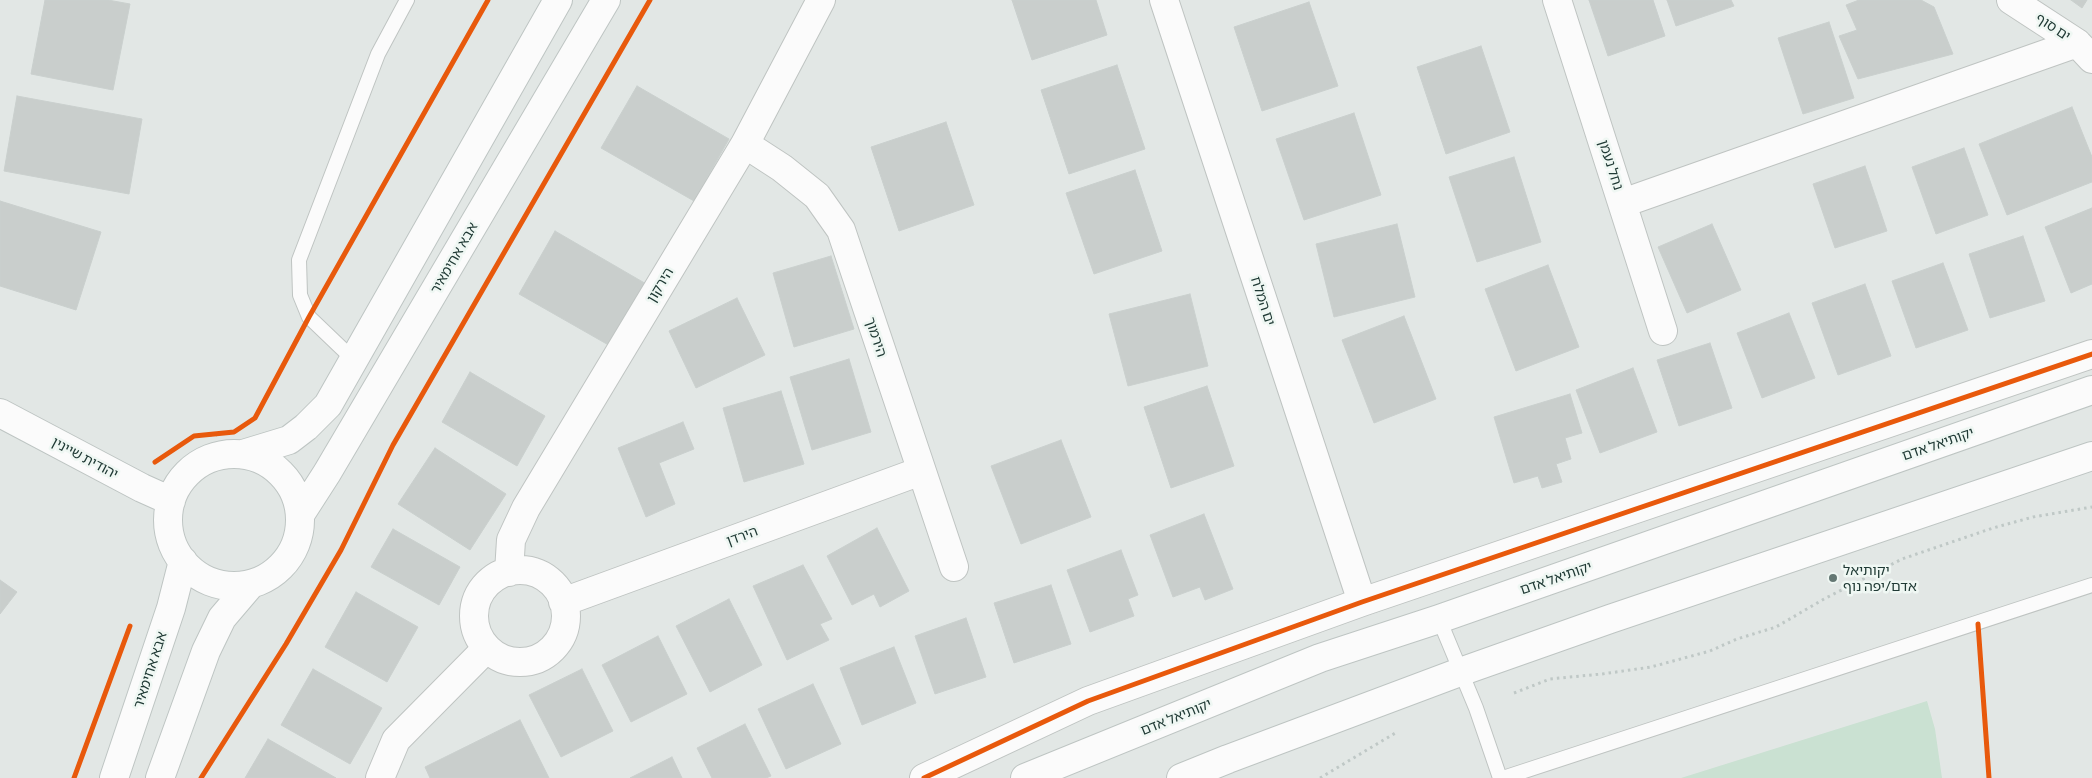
<!DOCTYPE html>
<meta charset="utf-8">
<style>
body{margin:0}
canvas{display:block;background:#e2e7e5}
</style>
<canvas width="2092" height="778"></canvas>
<script>
const g = document.querySelector('canvas').getContext('2d');
g.lineJoin = 'round';
function fillPath(path, color) { g.fillStyle = color; g.fill(path, 'evenodd'); }
const toPath = rows => new Path2D(rows.map(r => 'M' + r).join(''));
function trace(path, color, width, dash) { g.strokeStyle = color; g.lineWidth = width; g.lineCap = dash ? 'butt' : 'round'; g.setLineDash(dash || []); g.stroke(path); }
function drawText(font, color, halo, rows, align = 'center') {
  g.font = font + ' Commissioner,"Noto Sans Hebrew",sans-serif'; g.lineWidth = 5; g.setLineDash([]); g.textBaseline = 'middle'; g.strokeStyle = halo; g.fillStyle = color; for (const [text, x, y, turn = 0] of rows) {
    g.save(); g.translate(x, y); g.rotate((+turn || 0) * Math.PI / 180); g.textAlign = isNaN(turn) ? turn : align; if (halo) g.strokeText(text, 0, 0); g.fillText(text, 0, 0); g.restore();
  }
}
fillPath(toPath([
 [1927,701,1935,729,1942,778,1681,778]
]), '#cae1d2');
const building = toPath([
 [45,0,108,0,130,4,113,90,31,74,45,0],
 [1012,0,1096,0,1107,35,1032,60,1012,0],
 [1589,0,1653,0,1665,36,1608,56,1589,0],
 [1667,0,1731,0,1734,6,1676,26,1667,0],
 [1859,0,1921,0,1934,7,1953,54,1858,79,1839,36,1857,30,1846,5,1859,0],
 [2071,0,2087,0,2082,8,2071,0],
 [1309,2,1338,86,1262,111,1234,27,1309,2],
 [1829,22,1854,98,1803,114,1778,38,1829,22],
 [1481,46,1510,132,1446,154,1417,67,1481,46],
 [1117,65,1145,149,1069,174,1041,90,1117,65],
 [637,86,729,139,694,201,601,148,637,86],
 [17,96,142,119,129,194,4,171,17,96],
 [2072,107,2092,157,2092,182,2007,215,1979,144,2072,107],
 [1354,113,1381,195,1304,220,1276,139,1354,113],
 [946,122,974,205,899,231,871,147,946,122],
 [1964,148,1988,215,1936,234,1912,167,1964,148],
 [1514,157,1541,242,1477,262,1449,177,1514,157],
 [1865,166,1887,231,1835,248,1813,184,1865,166],
 [1135,170,1162,251,1094,274,1066,193,1135,170],
 [0,201,101,232,76,310,0,286,0,201],
 [2092,208,2092,284,2071,293,2045,227,2092,208],
 [1397,224,1415,297,1334,317,1316,244,1397,224],
 [1712,224,1741,290,1687,313,1658,247,1712,224],
 [555,231,648,285,612,347,519,294,555,231],
 [2023,236,2045,301,1990,318,1969,254,2023,236],
 [831,256,854,329,794,347,773,273,831,256],
 [1943,263,1968,330,1916,348,1892,281,1943,263],
 [1548,265,1579,347,1516,371,1485,289,1548,265],
 [1865,284,1891,356,1838,375,1812,303,1865,284],
 [1190,294,1208,366,1128,386,1109,314,1190,294],
 [737,298,765,355,696,388,669,331,737,298],
 [1789,313,1815,378,1762,398,1737,333,1789,313],
 [1404,316,1436,399,1374,423,1342,340,1404,316],
 [1710,343,1732,408,1679,426,1657,360,1710,343],
 [849,359,871,432,812,450,790,377,849,359],
 [1633,368,1657,432,1600,453,1576,390,1633,368],
 [470,372,545,416,517,466,442,422,470,372],
 [1207,386,1234,466,1171,488,1144,407,1207,386],
 [781,391,804,464,744,482,723,408,781,391],
 [1570,394,1582,433,1565,438,1571,459,1556,464,1562,482,1542,488,1538,476,1514,483,1494,417,1570,394],
 [683,422,694,449,659,463,675,504,646,517,618,448,683,422],
 [1061,440,1091,517,1021,544,991,466,1061,440],
 [435,448,506,494,470,550,398,504,435,448],
 [1204,514,1233,589,1205,600,1200,587,1173,597,1150,535,1204,514],
 [877,528,909,591,880,607,874,594,852,605,827,556,877,528],
 [393,529,460,567,439,605,371,567,393,529],
 [1121,550,1138,595,1128,599,1134,616,1090,632,1067,570,1121,550],
 [803,565,832,619,820,624,829,640,787,660,753,586,803,565],
 [0,580,17,592,0,614,0,580],
 [1051,585,1071,644,1014,663,994,603,1051,585],
 [356,592,418,627,387,682,325,647,356,592],
 [729,599,762,665,710,692,676,626,729,599],
 [966,618,986,677,935,694,915,636,966,618],
 [658,636,687,694,631,722,602,665,658,636],
 [894,647,916,703,862,725,840,668,894,647],
 [313,669,382,708,350,764,281,725,313,669],
 [582,669,613,731,561,757,529,695,582,669],
 [813,684,841,744,786,769,758,709,813,684],
 [520,720,549,778,430,778,425,767,520,720],
 [745,724,771,776,766,778,712,778,697,748,745,724],
 [268,739,336,778,245,778,268,739],
 [672,757,682,778,630,778,672,757]
]);
fillPath(building, '#c9cecc');
trace(building, '#cad0ce', 1);
const lane = toPath([
 [355,361,309,317,300,295,299,260,378,54,407,0],
 [1439,619,1476,708,1500,778],
 [1503,778,2092,585]
]);
const street = toPath([
 [1164,0,1362,602],
 [1557,0,1663,331],
 [2011,0,2077,43,2092,59],
 [745,144,782,168,817,196,841,230,954,567],
 [1623,203,2077,43],
 '474 616a46 46 0 1 1 92 0a46 46 0 1 1-92 0Z',
 [509,572,511,540,526,508,745,144,821,0],
 [563,602,921,471],
 [380,778,396,740,487,648],
 [924,778,1088,701,1362,602,2092,354]
]);
const secondary = toPath([
 [0,413,142,488,171,501],
 [243,454,289,440,306,427,328,405,558,0],
 '168 520a66 66 0 1 1 132 0a66 66 0 1 1-132 0Z',
 [300,515,327,473,606,0],
 [114,778,171,608,183,561],
 [160,778,206,651,222,618,251,584],
 [1025,778,1320,658,1439,619,2092,390],
 [1181,778,1228,759,1460,672,1610,619,2092,456]
]);
trace(lane, '#bfc4c2', 16);
trace(street, '#bfc4c2', 30);
trace(secondary, '#bec5c3', 30);
trace(toPath([
 [158,460,194,436,217,435],
 [1514,693,1550,679,1602,674,1651,667,1710,651,1737,639,1776,627,1824,599,1902,559,1993,528,2033,517,2092,507],
 [1320,778,1397,732]
]), '#bfc8c6', 3, [2.5, 4]);
trace(lane, '#fbfbfb', 14);
trace(street, '#fbfbfb', 28);
trace(secondary, '#fbfbfb', 28);
trace(toPath([
 [155,462,194,436,234,432,255,418,309,317,488,0],
 [1978,624,1989,778],
 [74,778,130,626],
 [201,778,286,644,341,550,393,445,650,0],
 [924,778,1088,701,1362,602,2092,354]
]), '#e8590c', 5);
for (const [x, y, r, color] of [
 [1833,578,5,"#647773"]
]) { const dot = new Path2D(); dot.arc(x, y, r, 0, 2 * Math.PI); g.fillStyle = color; g.fill(dot); trace(dot, '#eff7f3', 2); }
drawText('14px', '#203a35', '#eff7f3', [
 ["ים סוף",2053,27,33],
 ["נחל נעמן",1611,165,72],
 ["אבא אחימאיר",454,258,-60],
 ["הירקון",660,285,-59],
 ["ים המלח",1263,301,72],
 ["הירמוך",876,337,72],
 ["יקותיאל אדם",1938,444,-19],
 ["יהודית שיינין",85,458,28],
 ["הירדן",742,536,-20],
 ["יקותיאל אדם",1556,578,-19],
 ["אבא אחימאיר",150,670,-72],
 ["יקותיאל אדם",1176,717,-22]
]);
drawText('14px', '#203a35', '#eff7f3', [
 ["יקותיאל",1843,570],
 ["אדם/יפה נוף",1843,586]
], 'left');
</script>
